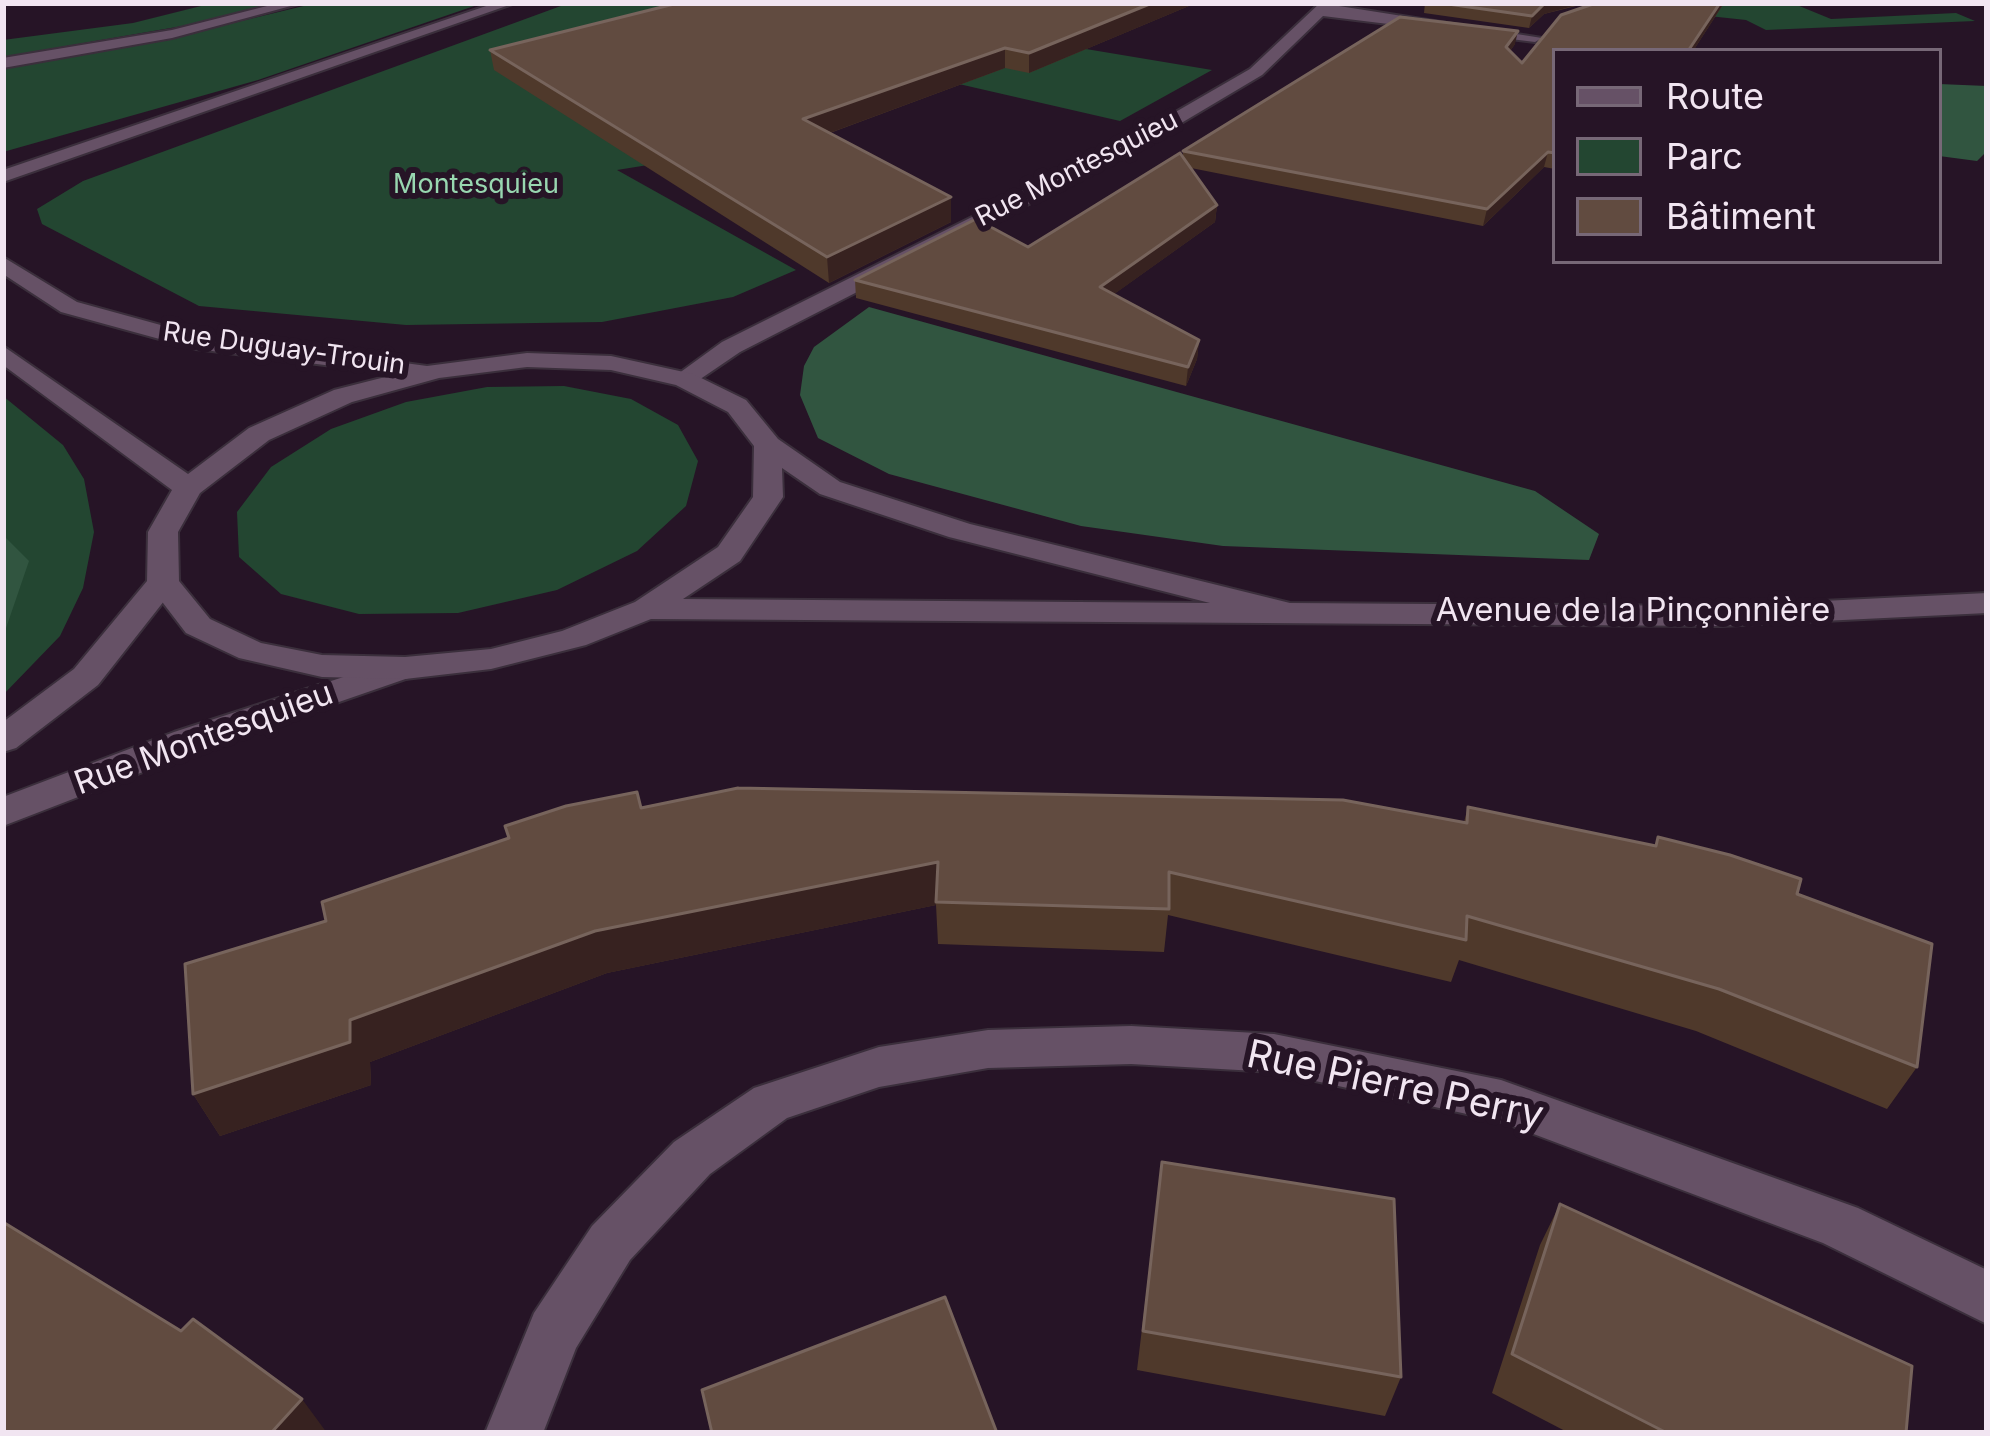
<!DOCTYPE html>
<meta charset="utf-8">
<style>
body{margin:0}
#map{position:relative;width:1990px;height:1436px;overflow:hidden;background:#261426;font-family:Inter,sans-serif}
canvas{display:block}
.frame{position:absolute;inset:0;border:6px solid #f1e5f1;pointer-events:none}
.legend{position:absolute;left:1552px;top:48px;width:390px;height:216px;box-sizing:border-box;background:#261426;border:3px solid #776877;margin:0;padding:15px 21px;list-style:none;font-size:36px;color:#f1e5f1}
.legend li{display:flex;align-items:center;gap:24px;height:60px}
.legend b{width:60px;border:3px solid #776877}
</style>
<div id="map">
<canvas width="1990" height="1436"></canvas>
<div class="frame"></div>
<ul class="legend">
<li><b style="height:15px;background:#665166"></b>Route</li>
<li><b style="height:33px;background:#234631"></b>Parc</li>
<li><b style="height:33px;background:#614b40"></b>Bâtiment</li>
</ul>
</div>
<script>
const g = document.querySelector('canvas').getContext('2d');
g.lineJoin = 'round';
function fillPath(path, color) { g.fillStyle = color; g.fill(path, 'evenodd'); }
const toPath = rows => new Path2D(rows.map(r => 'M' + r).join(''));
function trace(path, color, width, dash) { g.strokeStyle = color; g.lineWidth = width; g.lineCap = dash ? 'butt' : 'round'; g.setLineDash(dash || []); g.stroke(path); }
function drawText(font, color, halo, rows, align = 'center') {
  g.font = font + ' Inter,sans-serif'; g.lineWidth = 12; g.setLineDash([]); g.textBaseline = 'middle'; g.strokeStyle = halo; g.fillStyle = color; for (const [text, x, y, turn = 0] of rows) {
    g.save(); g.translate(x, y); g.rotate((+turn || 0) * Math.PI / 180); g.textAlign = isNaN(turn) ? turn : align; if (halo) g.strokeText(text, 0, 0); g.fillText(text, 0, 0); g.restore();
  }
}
fillPath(toPath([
 [213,3,273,3,194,24,3,57,3,40,133,23],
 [316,3,483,3,258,80,3,152,3,68,154,42],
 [569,3,810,3,1212,70,1120,121,802,48,667,89,835,135,617,170,796,270,733,297,602,322,406,325,199,306,42,224,37,209,83,181],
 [1579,3,1792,3,1831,19,1956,13,1975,21,1766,30,1746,20,1643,9,1589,13,1578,8,1587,7],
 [564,386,631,399,678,425,698,461,686,506,637,551,557,590,458,613,359,614,281,594,239,557,237,512,271,467,331,429,406,402,487,387],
 [3,396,63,445,84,479,94,532,83,588,60,636,3,695]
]), '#234631');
fillPath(toPath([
 [1939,84,1987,86,1987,151,1977,161,1939,156],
 [869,307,1535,491,1599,534,1589,560,1223,546,1081,526,889,474,818,438,800,395,804,366,814,347],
 [3,535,29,561,3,637]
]), '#315540');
const minor = toPath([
 [1320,3,1542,38,1535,42,1323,16,1262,75,1146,144,740,352,693,384,675,384,671,379,722,342,1134,136,1250,69,1320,3],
 [163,572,179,582,98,685,16,748,3,752,3,722,74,669,152,575,163,572],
 [405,657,417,661,422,668,417,675,200,750,3,826,3,797,174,732,405,657],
 [1131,1026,1274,1034,1501,1080,1858,1208,1987,1270,1987,1324,1823,1243,1499,1121,1274,1072,1131,1064,988,1068,879,1087,787,1118,710,1174,630,1260,576,1348,543,1433,485,1433,534,1313,592,1226,674,1142,754,1088,879,1047,988,1030,1131,1026]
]);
const tertiary = toPath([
 [279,3,302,3,172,38,3,68,3,58,172,30,279,3],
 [495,3,515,3,3,182,3,170,495,3]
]);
const secondary = toPath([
 [3,257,77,302,197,335,427,366,527,353,611,356,693,374,746,400,778,439,840,482,970,524,1290,603,1720,606,1987,593,1987,613,1720,626,651,619,586,645,491,669,405,679,322,677,239,658,186,633,147,582,148,532,172,490,3,365,3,346,188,474,249,428,334,390,397,374,196,349,61,312,3,274,3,257],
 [527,367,611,370,676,385,728,412,754,446,753,497,718,547,635,602,562,631,491,649,405,657,322,655,261,643,210,619,179,581,178,532,200,493,269,440,352,402,439,378,527,367],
 [782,468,820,494,949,537,1210,603,683,599,740,561,783,497,782,468]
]);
trace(minor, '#3b2f3c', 4);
trace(tertiary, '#3b2f3c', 4);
trace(secondary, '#3b2f3c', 4);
fillPath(minor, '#665166');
fillPath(tertiary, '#665166');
fillPath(secondary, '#665166');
fillPath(toPath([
 [678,3,1196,3,1029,73,1005,68,830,133,951,222,829,283,494,70,490,50],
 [1425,3,1724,3,1693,51,1555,51,1555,169,1544,167,1483,226,1191,168,1217,205,1215,222,1114,294,1199,340,1197,359,1186,386,856,298,855,280,1028,247,1183,156,1183,151,1515,44,1510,51,1522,63,1587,6,1584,4,1544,14,1529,28,1424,13],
 [1468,807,1655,845,1658,837,1797,894,1917,1067,1887,1109,1696,1031,1459,960,1451,982,1168,915,1164,952,938,944,936,905,607,973,370,1062,371,1085,220,1136,193,1094,326,921,641,808,1464,822],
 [1162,1162,1401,1377,1385,1416,1137,1370],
 [1560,1204,1906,1433,1569,1433,1492,1393,1540,1245]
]), '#4f392b');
fillPath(toPath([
 [1152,3,1196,3,1029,73,1029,53],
 [1545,3,1584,3,1544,14,1529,28,1532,16],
 [1720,3,1724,3,1693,51,1688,51],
 [1518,31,1515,44,1504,60,1506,47],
 [1005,48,1005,68,805,142,803,119],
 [1548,152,1544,167,1483,226,1487,209],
 [951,197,951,222,829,283,827,257],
 [1217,205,1215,222,1099,305,1100,287],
 [1199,340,1197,359,1186,386,1188,367],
 [938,862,936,905,607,973,370,1062,371,1085,220,1136,193,1094,350,1020,595,931],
 [302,1399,327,1433,271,1433]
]), '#372220');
const building = toPath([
 [678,3,1152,3,1029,53,1005,48,803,119,951,197,827,257,490,50,678,3],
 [1441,3,1545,3,1532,16,1441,3],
 [1596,3,1720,3,1688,51,1555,51,1555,153,1548,152,1487,209,1183,151,1400,17,1518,31,1506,47,1522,63,1561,15,1596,3],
 [1180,153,1217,205,1100,287,1199,340,1188,367,855,280,976,219,1028,247,1180,153],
 [738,788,1343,800,1467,823,1468,807,1656,846,1658,837,1730,855,1801,879,1797,894,1932,944,1917,1067,1719,989,1467,916,1466,940,1169,872,1169,909,936,902,938,862,595,931,350,1020,350,1042,193,1094,185,964,326,921,322,902,509,838,505,826,566,806,637,792,641,808,738,788],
 [1162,1162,1394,1199,1401,1377,1143,1331,1162,1162],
 [1560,1204,1912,1366,1906,1433,1667,1433,1512,1354,1560,1204],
 [3,1222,181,1331,193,1319,302,1399,271,1433,3,1433,3,1222],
 [945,1297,997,1433,712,1433,702,1390,945,1297]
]);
fillPath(building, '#614b40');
trace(building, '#77645c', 3);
drawText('27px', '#f1e5f1', '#261426', [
 ["Rue Montesquieu",1077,169,-27],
 ["Rue Duguay-Trouin",284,349,8]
]);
drawText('27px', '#98d7b0', '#261426', [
 ["Montesquieu",476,185]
]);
drawText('33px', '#f1e5f1', '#261426', [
 ["Avenue de la Pinçonnière",1633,611],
 ["Rue Montesquieu",204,739,-20]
]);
drawText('39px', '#f1e5f1', '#261426', [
 ["Rue Pierre Perry",1395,1086,12]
]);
</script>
